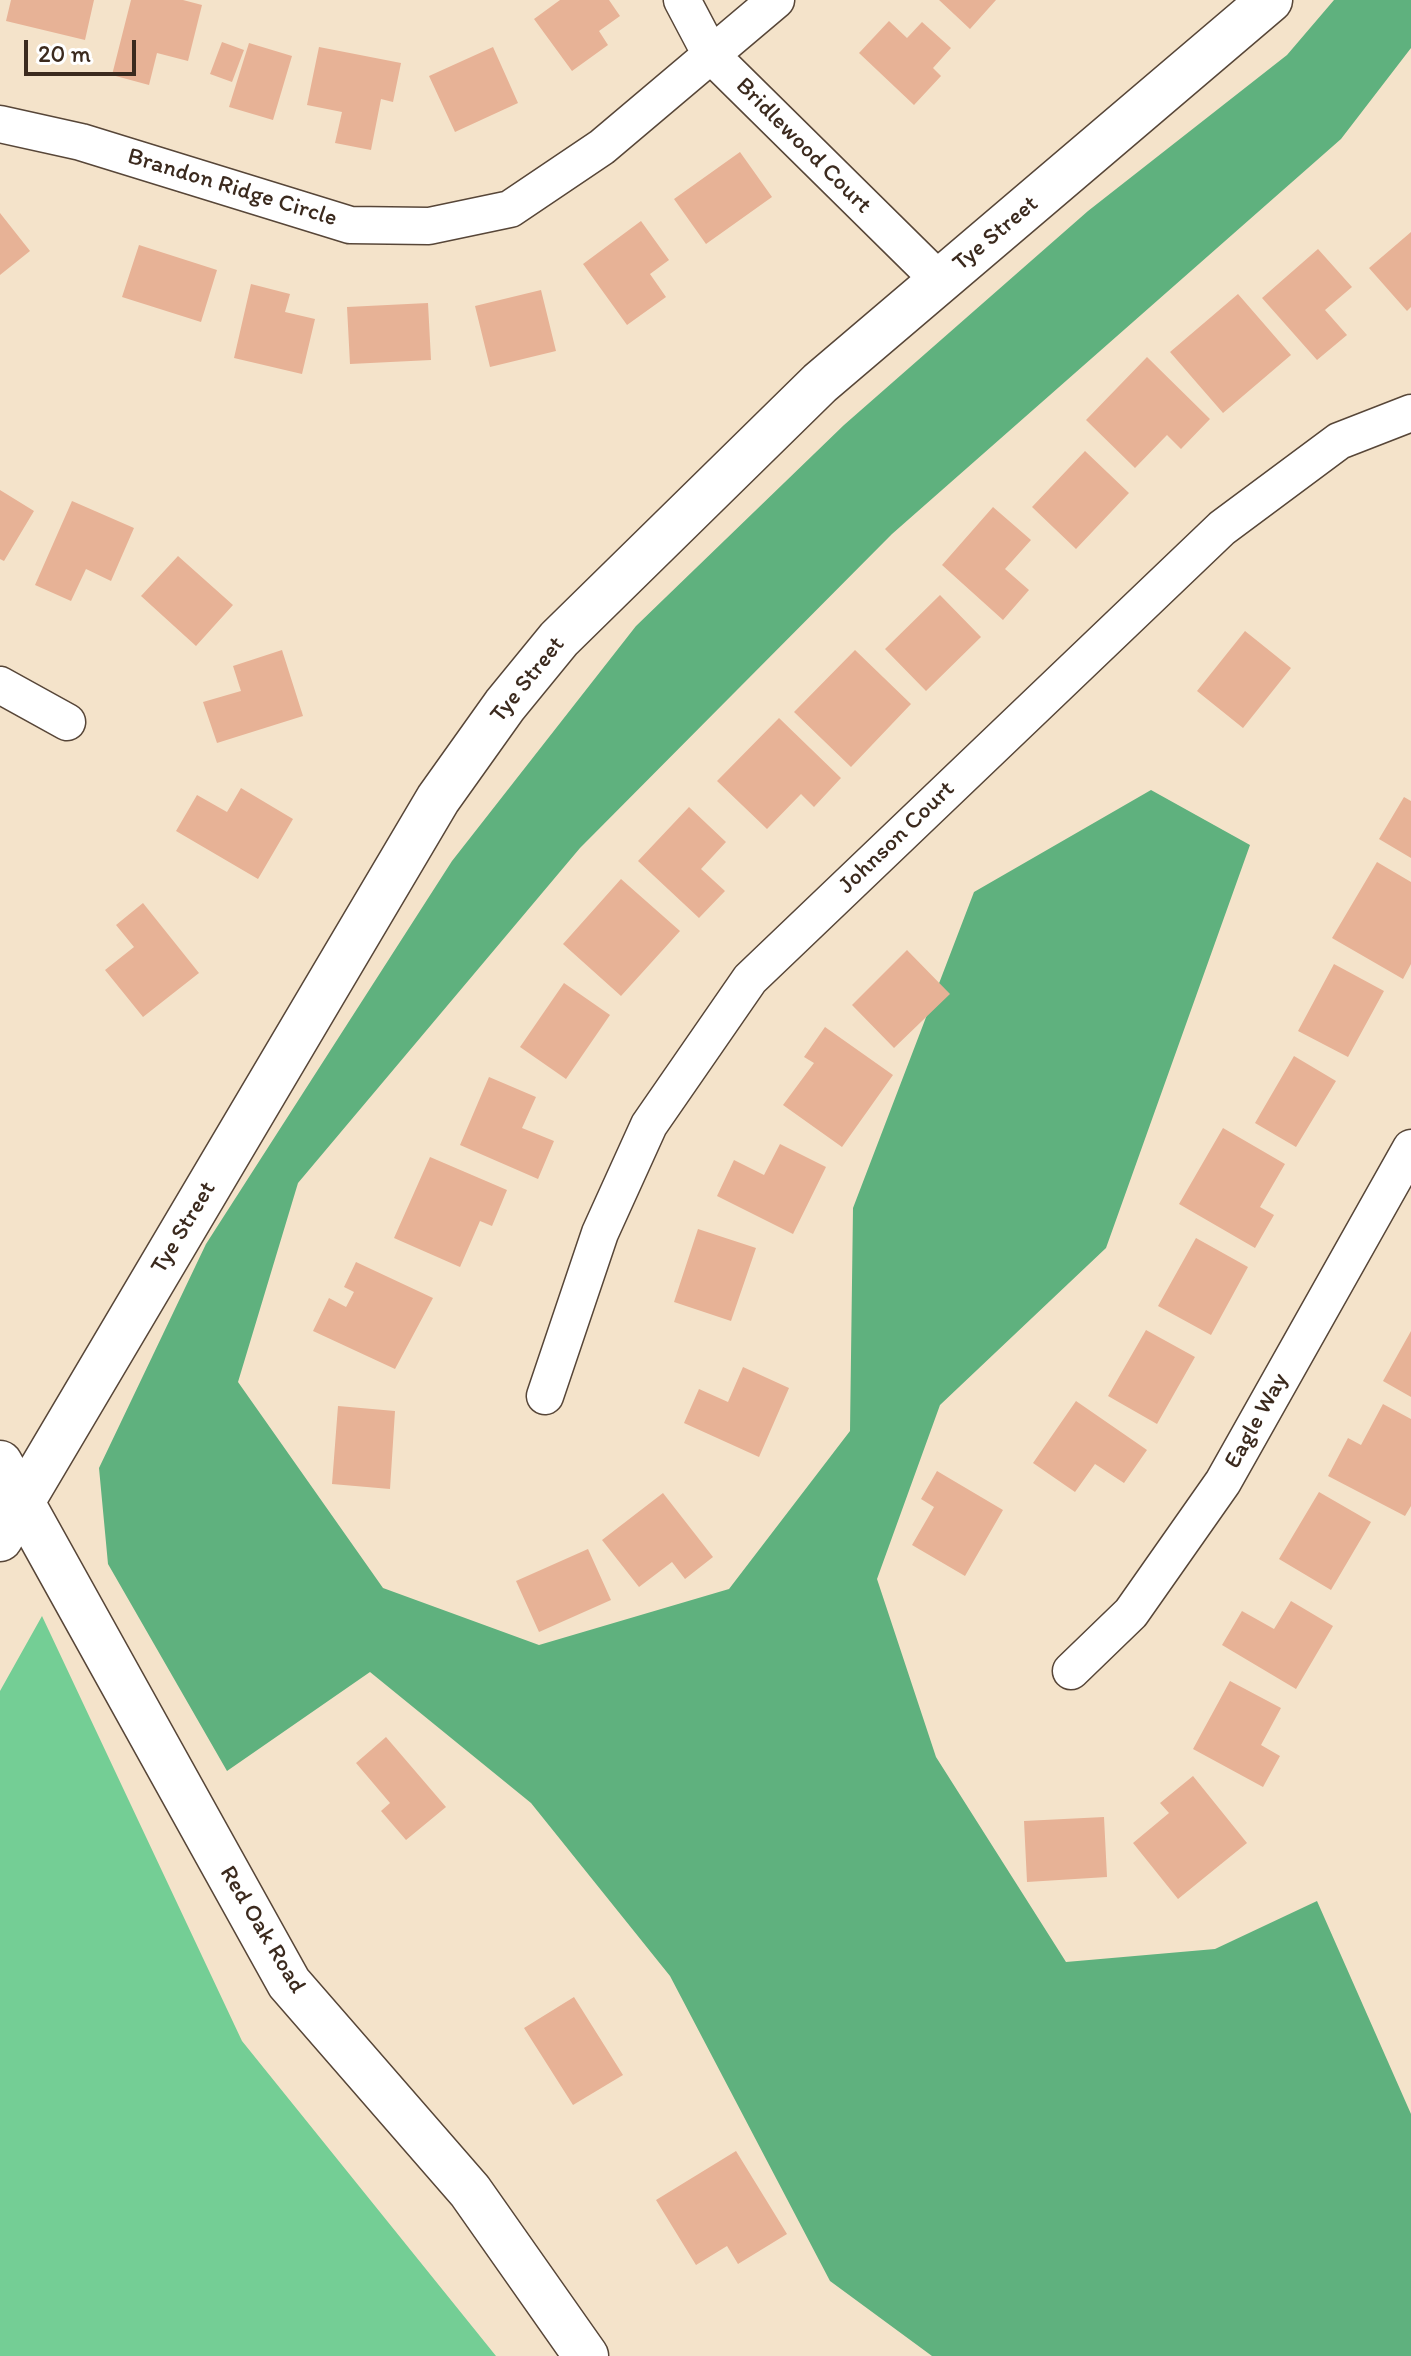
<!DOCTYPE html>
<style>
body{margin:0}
#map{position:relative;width:1411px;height:2356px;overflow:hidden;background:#f4e3ca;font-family:Itim,sans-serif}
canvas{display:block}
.scale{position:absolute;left:24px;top:40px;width:112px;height:36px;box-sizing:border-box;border:4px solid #3b2a1e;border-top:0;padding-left:10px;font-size:24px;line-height:28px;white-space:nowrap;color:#3b2a1e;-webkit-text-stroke:6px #fff;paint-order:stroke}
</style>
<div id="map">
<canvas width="1411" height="2356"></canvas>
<div class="scale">20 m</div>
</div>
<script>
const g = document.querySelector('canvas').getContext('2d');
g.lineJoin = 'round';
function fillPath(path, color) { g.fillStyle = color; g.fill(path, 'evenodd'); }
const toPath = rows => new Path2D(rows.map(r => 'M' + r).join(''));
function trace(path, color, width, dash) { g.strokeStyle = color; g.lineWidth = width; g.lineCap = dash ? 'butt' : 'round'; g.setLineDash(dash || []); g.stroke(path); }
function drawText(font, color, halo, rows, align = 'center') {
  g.font = font + ' Itim,sans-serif'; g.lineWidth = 6; g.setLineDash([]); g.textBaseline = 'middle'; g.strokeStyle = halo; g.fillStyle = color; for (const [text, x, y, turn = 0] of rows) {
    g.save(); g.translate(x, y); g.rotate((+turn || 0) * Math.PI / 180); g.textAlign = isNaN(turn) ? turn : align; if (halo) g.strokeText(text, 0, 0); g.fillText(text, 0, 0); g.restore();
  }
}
fillPath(toPath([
 [42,1616,242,2041,496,2356,0,2356,0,1691]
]), '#74ce95');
fillPath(toPath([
 [1334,0,1411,0,1411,48,1341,139,892,534,580,848,298,1183,238,1382,383,1588,539,1645,729,1589,850,1431,853,1208,974,892,1151,790,1250,845,1106,1248,940,1405,877,1579,936,1757,1066,1962,1215,1949,1317,1901,1411,2114,1411,2356,932,2356,830,2281,670,1976,531,1803,370,1672,227,1771,108,1564,99,1468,206,1244,452,861,636,626,844,425,1088,211,1287,55]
]), '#5fb17e');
fillPath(toPath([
 [11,0,94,0,85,40,6,21],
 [131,0,183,0,202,5,188,61,157,53,149,85,112,75],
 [560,0,609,0,620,16,599,31,608,45,572,71,534,19],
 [939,0,996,0,970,29],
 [889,21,907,38,922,22,951,48,933,68,941,76,914,105,859,53],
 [222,42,244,50,232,82,210,74],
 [249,43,292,56,273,120,229,107],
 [319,47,401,63,393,102,381,99,371,150,335,143,342,112,307,105],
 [493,47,518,103,455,132,429,76],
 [740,152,772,197,706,244,674,199],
 [0,213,30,251,0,275],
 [641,221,669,260,650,274,666,297,627,325,583,264],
 [1411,232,1411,307,1407,311,1369,268],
 [139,245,217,270,201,322,122,297],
 [1318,249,1352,287,1325,310,1347,335,1317,360,1262,298],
 [251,284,290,294,285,312,315,319,302,374,234,358],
 [541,290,556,351,490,367,475,306],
 [1238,294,1291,355,1223,413,1170,352],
 [428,303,431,360,350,364,347,307],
 [1147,357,1210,419,1181,449,1167,435,1135,468,1086,420],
 [1085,451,1129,493,1076,549,1032,507],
 [0,490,34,511,4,561,0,559],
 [72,501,134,528,111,581,86,569,71,601,35,585],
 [993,507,1031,540,1005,569,1029,590,1003,620,942,565],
 [178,556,233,605,196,646,141,596],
 [940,595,981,637,926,691,885,649],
 [1245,631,1291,668,1243,728,1197,691],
 [282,650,303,716,217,743,203,702,241,691,233,666],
 [855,650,911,704,851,767,794,712],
 [779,718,841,778,814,807,801,794,767,829,717,781],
 [241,788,293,819,258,879,176,831,197,795,227,812],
 [1404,797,1411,801,1411,858,1379,839],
 [689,807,726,842,701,869,725,891,699,918,638,861],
 [1377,862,1411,882,1411,964,1403,979,1332,938],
 [621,879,680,931,621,996,563,944],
 [143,903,199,973,143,1017,105,970,134,947,116,925],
 [907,950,950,994,894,1048,852,1005],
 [1334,964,1384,991,1348,1057,1298,1031],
 [564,983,610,1015,566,1079,520,1047],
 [825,1027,893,1075,842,1147,783,1105,814,1063,804,1057],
 [1294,1056,1336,1081,1296,1147,1255,1123],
 [489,1077,536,1097,522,1128,554,1141,538,1179,460,1145],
 [1223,1128,1285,1164,1260,1207,1274,1215,1255,1248,1179,1204],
 [780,1144,826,1167,793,1234,717,1196,734,1160,764,1175],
 [430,1157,507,1190,492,1226,480,1221,460,1267,394,1238],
 [698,1229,756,1248,731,1321,674,1302],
 [1196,1238,1248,1267,1211,1335,1158,1306],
 [356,1262,433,1298,395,1369,313,1331,329,1298,346,1307,354,1292,344,1287],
 [1146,1330,1195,1357,1157,1424,1108,1396],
 [1411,1331,1411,1397,1383,1381],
 [743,1367,789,1388,759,1457,684,1423,699,1389,728,1402],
 [1076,1401,1147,1450,1124,1483,1095,1464,1075,1492,1033,1463],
 [1383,1404,1411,1419,1411,1506,1405,1516,1328,1476,1348,1438,1361,1445],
 [338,1406,395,1411,390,1489,332,1484],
 [937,1471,1003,1510,965,1576,912,1545,934,1507,921,1499],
 [1319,1492,1371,1522,1331,1590,1279,1559],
 [663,1493,713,1557,685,1579,672,1562,639,1587,602,1540],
 [588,1549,611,1600,539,1632,516,1581],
 [1291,1601,1333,1626,1296,1689,1222,1645,1242,1611,1274,1629],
 [1230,1681,1281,1708,1261,1745,1280,1756,1263,1787,1193,1749],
 [386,1737,446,1807,406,1840,381,1811,390,1803,356,1763],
 [1193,1776,1247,1843,1178,1899,1133,1843,1169,1813,1160,1803],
 [1104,1817,1107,1877,1027,1882,1024,1821],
 [574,1997,623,2075,573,2105,524,2028],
 [736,2151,787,2234,738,2264,727,2246,696,2265,656,2200]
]), '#e7b296');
const street = toPath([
 [682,0,711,55,940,281],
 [0,124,81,142,350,225,429,226,510,209,602,147,776,0],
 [0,685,67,722],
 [545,1396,600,1233,649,1125,750,979,1222,528,1339,441,1411,413],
 [1071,1671,1131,1613,1223,1482,1411,1148]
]);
const secondary = toPath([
 [0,1463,289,1983,470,2191,586,2356],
 [0,1539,438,799,505,705,559,639,820,383,1270,0]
]);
trace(street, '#574638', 39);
trace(secondary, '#574638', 47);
trace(street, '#fff', 36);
trace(secondary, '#fff', 44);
drawText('24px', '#3b2a1e', '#fff', [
 ["Bridlewood Court",803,146,45],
 ["Brandon Ridge Circle",232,188,17],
 ["Tye Street",996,234,-40],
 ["Tye Street",528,680,-51],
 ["Johnson Court",897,838,-44],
 ["Tye Street",184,1228,-59],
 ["Eagle Way",1257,1421,-61],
 ["Red Oak Road",262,1930,59]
]);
</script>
